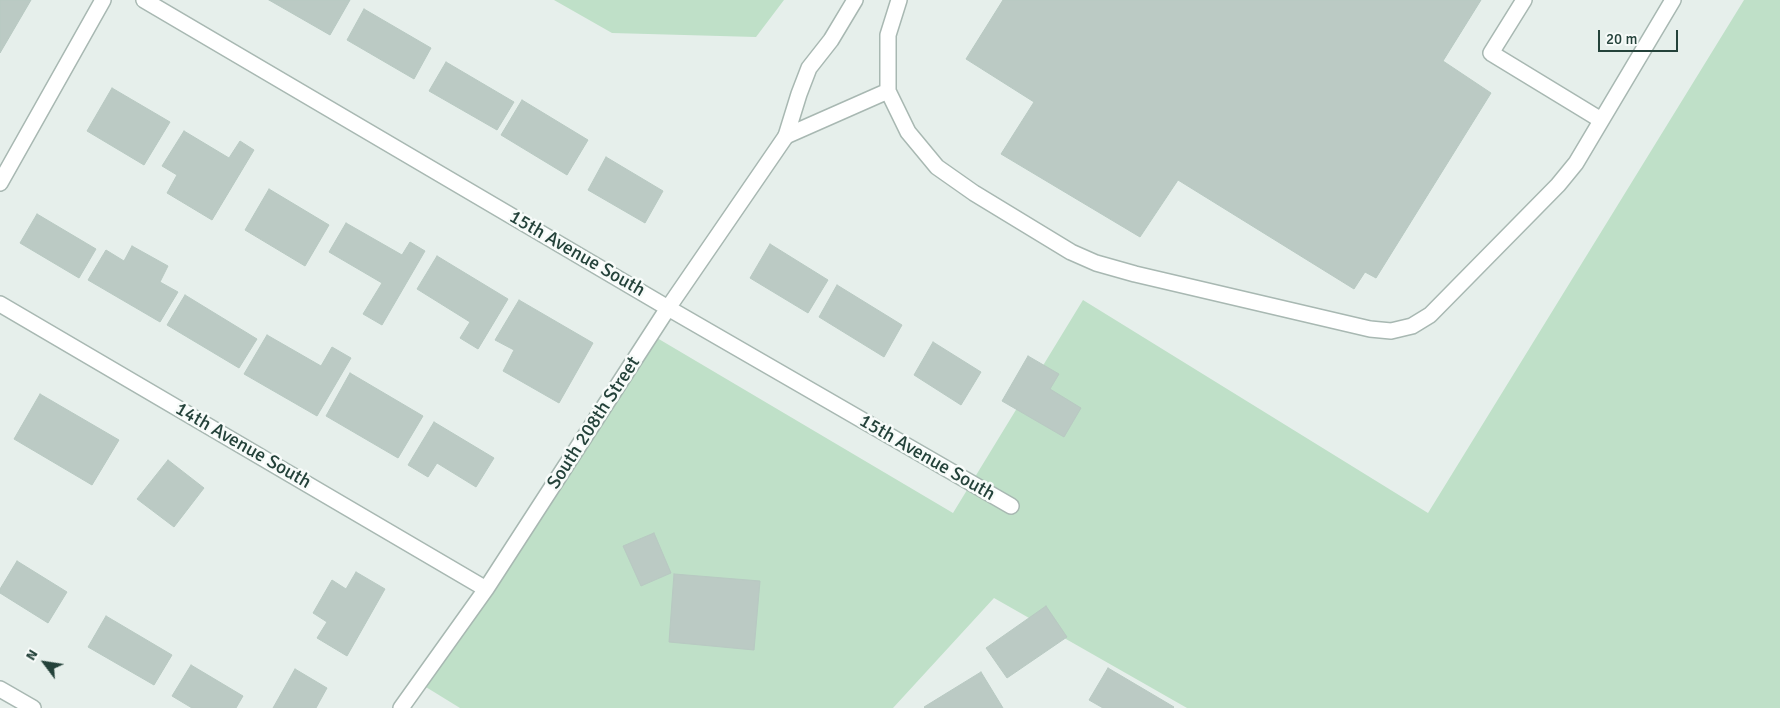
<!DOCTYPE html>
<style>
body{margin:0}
#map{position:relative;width:1780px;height:708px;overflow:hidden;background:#e6efeb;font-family:Signika,sans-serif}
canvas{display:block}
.north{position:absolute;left:20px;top:638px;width:50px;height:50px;-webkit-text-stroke:4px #f7fbf9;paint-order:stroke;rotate:301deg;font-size:14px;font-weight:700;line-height:20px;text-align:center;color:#24423a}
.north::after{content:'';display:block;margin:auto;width:18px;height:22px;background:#24423a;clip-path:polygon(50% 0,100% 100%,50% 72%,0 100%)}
.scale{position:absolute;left:1598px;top:30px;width:80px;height:22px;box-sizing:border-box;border:2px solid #24423a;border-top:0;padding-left:6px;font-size:15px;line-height:18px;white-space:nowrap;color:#24423a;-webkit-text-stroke:4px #f7fbf9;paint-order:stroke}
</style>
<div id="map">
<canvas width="1780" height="708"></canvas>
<div class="north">N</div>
<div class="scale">20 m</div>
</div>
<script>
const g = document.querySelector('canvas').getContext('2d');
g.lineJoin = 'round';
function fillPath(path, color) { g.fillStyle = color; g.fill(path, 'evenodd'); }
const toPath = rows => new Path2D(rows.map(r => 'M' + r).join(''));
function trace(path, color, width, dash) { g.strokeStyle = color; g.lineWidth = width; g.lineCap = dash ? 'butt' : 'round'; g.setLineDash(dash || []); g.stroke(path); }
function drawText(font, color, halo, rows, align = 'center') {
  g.font = font + ' Signika,sans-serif'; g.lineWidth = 5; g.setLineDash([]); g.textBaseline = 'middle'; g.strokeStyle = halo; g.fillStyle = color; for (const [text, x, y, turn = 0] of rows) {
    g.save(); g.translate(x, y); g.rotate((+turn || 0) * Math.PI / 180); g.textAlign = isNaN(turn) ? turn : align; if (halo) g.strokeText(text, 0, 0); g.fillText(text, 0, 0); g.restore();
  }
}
fillPath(toPath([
 [554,0,784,0,756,37,612,33],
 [1744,0,1780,0,1780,708,1187,708,994,598,893,708,460,708,421,684,652,335,953,513,1083,300,1428,513]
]), '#bfe0c8');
const building = toPath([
 [0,0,31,0,0,53,0,0],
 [269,0,350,0,330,35,269,0],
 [1003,0,1481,0,1443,61,1491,93,1376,278,1365,272,1354,289,1178,180,1140,237,1001,154,1034,102,966,59,1003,0],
 [364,9,431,48,414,79,347,40,364,9],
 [446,62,514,102,497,130,429,91,446,62],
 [112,88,170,122,144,165,87,131,112,88],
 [522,100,588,140,567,175,501,135,522,100],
 [184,131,229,158,240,141,254,150,212,220,167,193,177,175,162,166,184,131],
 [606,157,663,191,645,223,588,190,606,157],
 [269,189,329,225,305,266,245,230,269,189],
 [37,214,96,249,79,278,20,243,37,214],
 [346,223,402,255,410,242,425,251,382,325,363,314,382,283,329,252,346,223],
 [770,244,828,280,808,313,750,278,770,244],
 [132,246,168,266,160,282,178,292,160,322,88,280,106,250,124,261,132,246],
 [437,256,508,299,478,349,460,338,470,322,417,289,437,256],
 [837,285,902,325,884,357,819,317,837,285],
 [185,295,257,339,239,368,167,325,185,295],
 [519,300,593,343,559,403,503,371,514,350,495,340,519,300],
 [267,335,321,366,332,347,351,358,317,416,244,374,267,335],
 [933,342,981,372,961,405,914,375,933,342],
 [1028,356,1059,374,1050,389,1081,408,1064,437,1002,401,1028,356],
 [350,373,423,416,398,458,326,416,350,373],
 [40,394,119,440,92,485,14,439,40,394],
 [434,422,494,458,476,487,437,463,428,477,408,465,434,422],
 [168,460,204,488,174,527,137,499,168,460],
 [654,533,671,573,641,586,623,546,654,533],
 [17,561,67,592,48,623,0,593,0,589,17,561],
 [356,572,385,589,347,656,317,638,327,622,313,613,332,580,346,589,356,572],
 [674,574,760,581,754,650,669,642,674,574],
 [1046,606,1067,637,1007,678,986,648,1046,606],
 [106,616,172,655,154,685,88,647,106,616],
 [191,665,243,696,236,708,192,708,172,696,191,665],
 [1108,668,1174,707,1173,708,1103,708,1089,700,1108,668],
 [295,669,327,688,316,708,273,708,295,669],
 [981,672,1003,708,925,708,924,707,981,672]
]);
fillPath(building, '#bbcac4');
trace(building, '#b8c9c2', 1);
const lane = toPath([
 [899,0,888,35,888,91,908,132,937,167,974,193,1071,252,1096,263,1135,274,1370,329,1391,331,1412,326,1430,315,1558,185,1576,163,1673,0],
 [1524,0,1491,53,1601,120],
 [786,136,799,94,809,68,831,40,855,0],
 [786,136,888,91]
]);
const street = toPath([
 [144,0,668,308,1011,506],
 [0,183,103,0],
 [0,304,486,589],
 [0,689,33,708],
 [401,708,486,589,668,308,786,136]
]);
trace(lane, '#a8b8b2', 18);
trace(street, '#a8b8b2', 18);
trace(lane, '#fff', 15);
trace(street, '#fff', 15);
drawText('19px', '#24423a', '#f7fbf9', [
 ["15th Avenue South",577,254,30],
 ["South 208th Street",594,423,-57],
 ["14th Avenue South",243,446,30],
 ["15th Avenue South",927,458,30]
]);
</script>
